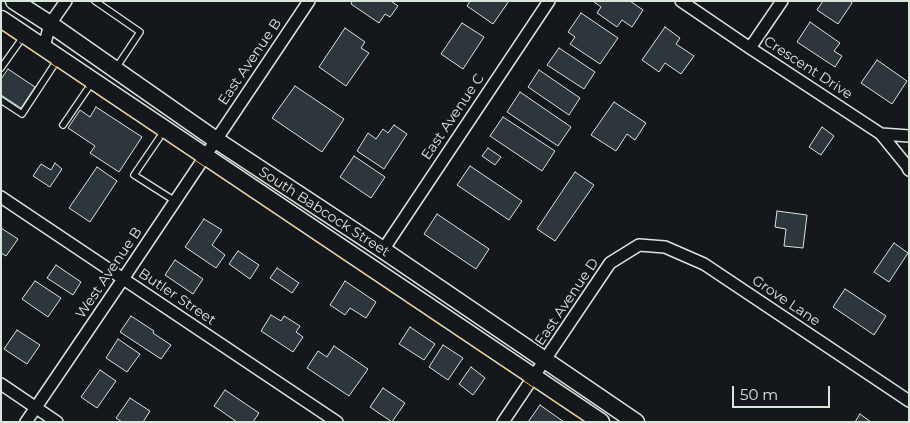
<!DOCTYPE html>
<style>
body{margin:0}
#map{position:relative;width:910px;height:423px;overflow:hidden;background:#14181c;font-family:Montserrat,sans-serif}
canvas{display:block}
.frame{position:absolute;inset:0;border:2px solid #d8e6dc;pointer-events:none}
.scale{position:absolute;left:732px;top:386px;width:98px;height:22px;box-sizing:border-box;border:2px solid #d8e6dc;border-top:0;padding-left:6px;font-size:15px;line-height:18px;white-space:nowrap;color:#d8e6dc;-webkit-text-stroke:4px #14181c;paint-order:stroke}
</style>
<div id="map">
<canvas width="910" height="423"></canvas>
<div class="frame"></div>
<div class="scale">50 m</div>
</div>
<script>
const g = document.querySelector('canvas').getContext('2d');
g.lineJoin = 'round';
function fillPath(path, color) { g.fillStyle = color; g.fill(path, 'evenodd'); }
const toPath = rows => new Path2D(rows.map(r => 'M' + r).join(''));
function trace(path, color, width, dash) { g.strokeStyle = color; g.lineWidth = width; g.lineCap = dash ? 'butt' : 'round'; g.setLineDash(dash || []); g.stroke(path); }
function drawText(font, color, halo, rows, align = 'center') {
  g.font = font + ' Montserrat,sans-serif'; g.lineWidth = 4; g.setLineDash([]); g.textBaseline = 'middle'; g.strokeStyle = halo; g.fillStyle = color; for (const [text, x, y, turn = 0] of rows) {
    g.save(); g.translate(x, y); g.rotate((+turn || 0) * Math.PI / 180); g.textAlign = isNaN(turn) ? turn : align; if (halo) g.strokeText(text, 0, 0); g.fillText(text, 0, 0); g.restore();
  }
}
const building = toPath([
 [352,1,391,1,398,6,390,17,385,14,379,23,351,4,352,1],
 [470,1,509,1,493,24,467,6,470,1],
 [593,1,630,1,643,10,632,27,622,20,617,27,597,13,601,7,593,1],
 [823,1,850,1,852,3,838,24,817,10,823,1],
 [581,13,618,38,600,64,570,44,575,37,568,32,581,13],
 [810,22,840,43,834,51,842,56,835,67,797,42,810,22],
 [462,23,484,37,463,69,441,54,462,23],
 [665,27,680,38,676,44,694,56,681,74,665,63,659,72,642,60,665,27],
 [345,28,365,42,361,48,369,53,346,86,319,67,345,28],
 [559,48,595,72,584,89,547,65,559,48],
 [877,60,907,81,892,104,861,83,877,60],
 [8,69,35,87,21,108,1,95,1,79,8,69],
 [539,70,580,98,569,115,528,87,539,70],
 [295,86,344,119,322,152,272,118,295,86],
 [520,92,571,127,558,146,507,112,520,92],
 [614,102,646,123,635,140,627,134,616,151,591,135,614,102],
 [96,107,142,137,119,172,90,153,95,146,68,128,80,110,90,117,96,107],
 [503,117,555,151,542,171,490,136,503,117],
 [394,125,407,134,384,169,357,151,368,133,376,139,383,129,388,133,394,125],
 [822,127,834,136,821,155,809,147,822,127],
 [488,148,501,157,495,165,482,156,488,148],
 [354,156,385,177,371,198,340,177,354,156],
 [55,163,62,169,50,187,33,176,41,164,51,170,55,163],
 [470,166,522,201,509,220,457,185,470,166],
 [97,167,117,181,90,222,69,208,97,167],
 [575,172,594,185,555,241,537,229,575,172],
 [777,211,807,215,803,248,784,246,786,229,775,227,777,211],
 [437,214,489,249,476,269,424,234,437,214],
 [204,219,222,230,212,245,225,255,216,268,185,247,204,219],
 [1,228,18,239,6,256,1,253,1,228],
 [894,243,908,253,889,282,874,272,894,243],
 [238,251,259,265,250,279,229,264,238,251],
 [175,260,203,279,193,294,165,275,175,260],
 [56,265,81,282,73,295,47,278,56,265],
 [277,268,299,283,292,293,270,278,277,268],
 [35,281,61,298,48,317,22,299,35,281],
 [345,281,376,302,366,318,350,308,345,315,330,305,345,281],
 [845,289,886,316,874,335,833,307,845,289],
 [271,315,281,321,284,316,300,326,296,332,303,337,293,352,261,331,271,315],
 [131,316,154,331,153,333,171,345,161,359,120,332,131,316],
 [410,327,435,344,424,360,399,344,410,327],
 [17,330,40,345,27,364,4,349,17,330],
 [118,339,140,354,127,372,106,358,118,339],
 [443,345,463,358,448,380,429,367,443,345],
 [334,346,368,369,349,396,307,368,318,351,327,357,334,346],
 [471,367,485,378,473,395,459,384,471,367],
 [100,370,116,381,97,408,81,397,100,370],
 [383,388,405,403,392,422,370,407,383,388],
 [225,390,259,413,253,422,237,422,214,406,225,390],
 [130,398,150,411,143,422,122,422,116,418,130,398],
 [540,405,564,422,528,422,540,405],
 [860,414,871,422,855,422,860,414]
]);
fillPath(building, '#2c363c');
trace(building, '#d8e6dc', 1);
const lane = toPath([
 [95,1,140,32,116,68],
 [1,68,23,37],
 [1,100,22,114,58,59],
 [63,125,93,81],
 [164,131,134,175,175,201]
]);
const street = toPath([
 [681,1,750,48,881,134,907,166,909,170],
 [44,47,50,24,66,1],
 [750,48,782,1],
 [881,134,909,136],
 [1,197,337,422],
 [383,250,549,1],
 [1,384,57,422],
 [26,422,123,279,309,1],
 [503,422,610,263,639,245,665,247,704,264,909,401]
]);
const secondary = toPath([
 [14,1,50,24,216,140,383,250,636,422],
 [1,19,601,422]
]);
trace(lane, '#d8e6dc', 8);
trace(street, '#d8e6dc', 14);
trace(secondary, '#d8e6dc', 19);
trace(lane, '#14181c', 5.5);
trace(street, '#14181c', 11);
trace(secondary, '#14181c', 16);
trace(toPath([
 [1,30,585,422]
]), '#ffb74d', 1, [18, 4, 2.5, 4]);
drawText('14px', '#d8e6dc', '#14181c', [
 ["East Avenue B",250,62,-56],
 ["Crescent Drive",808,68,33],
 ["East Avenue C",453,117,-56],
 ["South Babcock Street",324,212,33],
 ["West Avenue B",109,273,-56],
 ["Butler Street",177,297,34],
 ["Grove Lane",786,301,34],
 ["East Avenue D",567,302,-56]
]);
</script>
